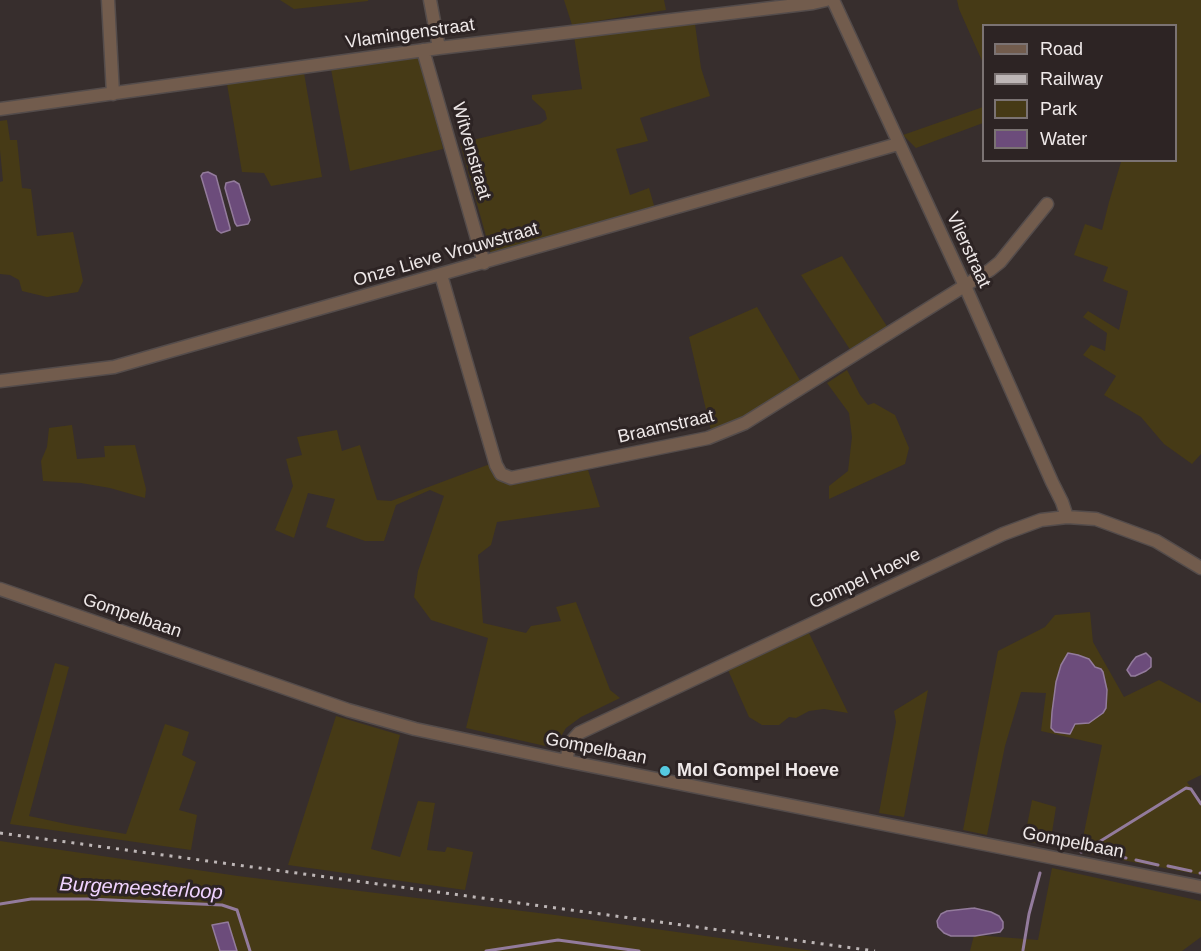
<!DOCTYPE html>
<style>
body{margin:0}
#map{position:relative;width:1201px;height:951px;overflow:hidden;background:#372e2d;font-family:Helvetica,sans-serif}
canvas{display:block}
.legend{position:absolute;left:982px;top:24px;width:195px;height:138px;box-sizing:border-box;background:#2d2424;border:2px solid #7b7373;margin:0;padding:8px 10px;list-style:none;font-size:18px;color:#efe9e9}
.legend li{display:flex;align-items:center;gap:12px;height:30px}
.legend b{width:30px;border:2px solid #7b7373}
</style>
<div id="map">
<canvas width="1201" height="951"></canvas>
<ul class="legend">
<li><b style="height:8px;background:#725c4d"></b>Road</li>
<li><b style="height:8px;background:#bdb6b6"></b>Railway</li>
<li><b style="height:16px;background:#463a16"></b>Park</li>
<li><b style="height:16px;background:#6c4c7b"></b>Water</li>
</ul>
</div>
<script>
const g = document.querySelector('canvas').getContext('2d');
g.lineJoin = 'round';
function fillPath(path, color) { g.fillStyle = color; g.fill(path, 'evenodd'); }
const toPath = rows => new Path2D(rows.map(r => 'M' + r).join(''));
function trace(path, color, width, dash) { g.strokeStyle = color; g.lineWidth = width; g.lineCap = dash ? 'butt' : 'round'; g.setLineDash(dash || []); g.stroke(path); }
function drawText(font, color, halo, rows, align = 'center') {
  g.font = font + ' Helvetica,sans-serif'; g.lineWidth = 6; g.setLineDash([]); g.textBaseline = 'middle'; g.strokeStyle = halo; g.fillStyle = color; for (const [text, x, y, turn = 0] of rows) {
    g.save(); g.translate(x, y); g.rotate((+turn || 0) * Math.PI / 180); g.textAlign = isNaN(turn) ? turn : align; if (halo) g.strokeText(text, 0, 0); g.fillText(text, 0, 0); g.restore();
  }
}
fillPath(toPath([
 [280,0,368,0,368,1,294,9],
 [564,0,664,0,666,10,572,25],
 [957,0,1201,0,1201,454,1192,464,1164,444,1141,417,1104,395,1116,376,1083,355,1091,345,1105,351,1107,333,1083,317,1088,311,1119,330,1128,291,1103,281,1108,267,1074,255,1085,224,1102,230,1109,202,1121,162,1117,161,1176,160,1176,26,984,26,983,63,959,9],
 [695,24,701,68,710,96,640,118,648,141,616,149,630,195,649,188,655,209,491,254,460,143,540,124,547,119,545,111,532,99,532,95,582,89,574,36],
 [418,58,436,117,443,149,350,171,331,69],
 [304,73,322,177,271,186,264,173,242,172,227,84],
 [983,107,983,123,916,148,903,135],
 [7,120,10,140,17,140,22,188,31,189,37,236,73,232,83,281,78,292,47,297,22,291,19,280,10,275,0,274,0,182,3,181,0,150,0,121],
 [842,256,888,328,851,351,801,275],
 [757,307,801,382,747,417,711,431,689,337],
 [847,370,860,395,868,405,874,403,895,415,909,448,905,464,829,499,829,486,848,471,852,437,849,413,827,383],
 [72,425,77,459,105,457,104,446,135,445,146,489,145,498,110,488,81,483,43,481,41,461,47,447,49,428],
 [337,430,342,451,360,445,377,500,391,501,490,464,495,477,503,483,512,485,588,470,600,507,497,522,491,545,478,555,483,623,526,633,531,626,561,621,556,607,576,602,610,690,620,698,581,717,566,728,554,748,466,728,488,638,431,620,414,597,418,571,444,496,430,490,396,505,384,541,365,541,326,527,335,499,308,493,294,538,275,530,293,486,286,459,302,455,297,437],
 [1090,612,1093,642,1124,697,1159,680,1201,703,1201,775,1187,782,1201,802,1201,875,1080,852,1102,745,1041,731,1046,693,1021,692,1005,746,987,835,963,830,998,651,1045,627,1055,615],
 [809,633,848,713,824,709,809,711,796,718,789,717,779,725,762,725,749,717,728,670],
 [55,663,69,667,29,816,71,825,126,834,165,724,189,732,182,755,196,762,179,810,197,815,191,850,10,824],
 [928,690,904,817,879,813,896,722,894,711],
 [336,716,400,735,371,849,400,857,418,801,435,803,427,850,445,852,447,847,473,852,465,890,288,865],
 [1032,800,1056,807,1050,845,1024,841],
 [0,841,238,876,555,915,813,951,0,951],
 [1052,868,1201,901,1201,937,1182,951,970,951,974,935,1038,940]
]), '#463a16');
const water = toPath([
 [208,172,216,176,230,228,230,230,221,233,217,230,201,176,203,173,208,172],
 [234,181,239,184,250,220,248,224,237,226,235,223,225,188,226,183,234,181],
 [1068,653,1078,655,1089,659,1095,667,1101,669,1103,672,1107,690,1106,708,1103,713,1089,723,1075,724,1070,734,1055,732,1051,728,1052,712,1056,682,1061,665,1068,653],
 [1146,653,1151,658,1151,667,1146,671,1135,676,1131,676,1127,670,1132,662,1136,657,1146,653],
 [974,908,991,912,999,916,1003,922,1003,928,1000,932,975,936,951,936,944,933,938,927,937,921,941,914,947,911,974,908],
 [228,922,237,951,220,951,212,925,228,922]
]);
fillPath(water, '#6c4c7b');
trace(water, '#937b9c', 1.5);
trace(toPath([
 [1086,850,1186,788,1191,789,1201,804],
 [1081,852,1086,850,1126,858],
 [1136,860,1158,865],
 [1168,866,1191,871],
 [1200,873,1201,873],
 [0,904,31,899,89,899,222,905,237,910,250,951],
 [1023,950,1029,914,1040,873],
 [486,951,558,940,639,951]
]), '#937b9c', 3);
const minor = toPath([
 [108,0,113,94],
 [430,0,439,48],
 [833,0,965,286,1052,482,1062,502,1067,517],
 [423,50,484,263],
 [0,109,439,48,813,3,826,0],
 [441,275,496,465,501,474,511,478,708,438,745,423,990,270,1000,262,1047,204],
 [0,381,114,367,898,144],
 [0,589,348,710,415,729,566,761,1201,887],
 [566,761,570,743,579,733,1003,534,1041,520,1067,517,1096,519,1156,541,1201,568]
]);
trace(minor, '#544c4b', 15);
trace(minor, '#725c4d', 12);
trace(toPath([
 [0,833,875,951]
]), '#bdb6b6', 3, [3, 6]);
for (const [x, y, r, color] of [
 [665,771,6,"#55cae0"]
]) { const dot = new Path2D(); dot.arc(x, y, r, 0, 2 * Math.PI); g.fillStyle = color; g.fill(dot); trace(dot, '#2d2424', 2); }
drawText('18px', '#efe9e9', '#2d2424', [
 ["Vlamingenstraat",410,34,-8],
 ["Witvenstraat",471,151,74],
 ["Vlierstraat",968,250,65],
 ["Onze Lieve Vrouwstraat",446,255,-16],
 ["Braamstraat",666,427,-13],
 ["Gompel Hoeve",865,579,-25],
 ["Gompelbaan",132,616,19],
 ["Gompelbaan",596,749,11],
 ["Gompelbaan",1073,843,11]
]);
drawText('bold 18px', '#efe9e9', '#2d2424', [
 ["Mol Gompel Hoeve",677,771]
], 'left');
drawText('italic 20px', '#f0d3ff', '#2d2424', [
 ["Burgemeesterloop",141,889,3]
]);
</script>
